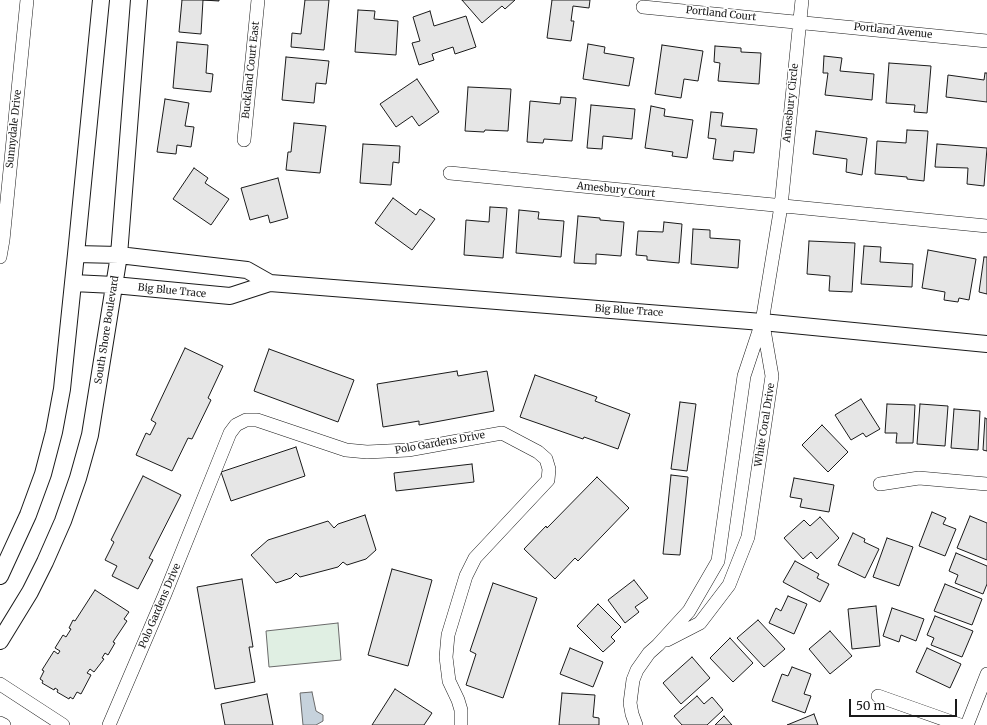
<!DOCTYPE html>
<style>
body{margin:0}
#map{position:relative;width:987px;height:725px;overflow:hidden;background:#fff;font-family:Merriweather,serif}
canvas{display:block}
.scale{position:absolute;left:849px;top:699px;width:108px;height:18px;box-sizing:border-box;border:2px solid #1a1a1a;border-top:0;padding-left:5px;font-size:12px;line-height:14px;white-space:nowrap;color:#1a1a1a;-webkit-text-stroke:3px #fff;paint-order:stroke}
</style>
<div id="map">
<canvas width="987" height="725"></canvas>
<div class="scale">50 m</div>
</div>
<script>
const g = document.querySelector('canvas').getContext('2d');
g.lineJoin = 'round';
function fillPath(path, color) { g.fillStyle = color; g.fill(path, 'evenodd'); }
const toPath = rows => new Path2D(rows.map(r => 'M' + r).join(''));
function trace(path, color, width, dash) { g.strokeStyle = color; g.lineWidth = width; g.lineCap = dash ? 'butt' : 'round'; g.setLineDash(dash || []); g.stroke(path); }
function drawText(font, color, halo, rows, align = 'center') {
  g.font = font + ' Merriweather,serif'; g.lineWidth = 3; g.setLineDash([]); g.textBaseline = 'middle'; g.strokeStyle = halo; g.fillStyle = color; for (const [text, x, y, turn = 0] of rows) {
    g.save(); g.translate(x, y); g.rotate((+turn || 0) * Math.PI / 180); g.textAlign = isNaN(turn) ? turn : align; if (halo) g.strokeText(text, 0, 0); g.fillText(text, 0, 0); g.restore();
  }
}
const green = toPath([
 [338,623,341,660,269,667,266,631,338,623]
]);
fillPath(green, '#e0efe3');
trace(green, '#6a6a6a', 1);
const water = toPath([
 [312,692,316,711,323,715,323,721,316,725,303,725,300,693,312,692]
]);
fillPath(water, '#c6d2dc');
trace(water, '#6a6a6a', 1);
const building = toPath([
 [182,0,219,0,219,1,203,0,201,34,179,32,182,0],
 [305,0,329,0,324,50,291,47,292,33,301,34,305,0],
 [462,0,515,0,505,9,502,6,482,23,462,0],
 [552,0,590,0,589,8,573,6,571,21,574,21,571,41,547,38,552,0],
 [358,10,375,11,374,19,398,21,396,55,355,52,358,10],
 [430,11,434,26,466,16,476,47,455,54,453,47,432,54,434,60,419,65,412,43,420,41,413,17,430,11],
 [177,42,208,45,206,73,213,74,211,92,173,88,177,42],
 [588,44,605,47,604,53,634,58,629,86,583,79,588,44],
 [662,45,703,51,698,81,684,79,681,98,655,94,662,45],
 [715,46,741,48,741,52,761,53,759,84,718,81,720,63,714,62,715,46],
 [824,56,842,58,840,71,874,74,872,100,825,95,828,73,823,73,824,56],
 [286,57,329,61,326,84,316,83,314,103,282,100,286,57],
 [889,63,931,66,927,113,914,112,915,105,886,103,889,63],
 [985,73,987,73,987,102,946,97,948,75,984,80,985,73],
 [417,79,439,112,419,126,412,116,396,127,380,104,417,79],
 [468,87,511,89,508,131,485,130,484,132,465,131,468,87],
 [561,97,576,98,572,141,544,139,543,143,527,142,530,101,560,104,561,97],
 [165,99,189,103,185,126,194,127,191,147,177,145,176,154,157,152,165,99],
 [591,105,635,109,632,139,603,136,602,149,587,148,591,105],
 [651,106,665,109,664,116,693,120,687,158,672,156,673,152,645,148,651,106],
 [711,112,723,113,721,126,757,129,754,153,734,151,733,161,713,159,716,139,708,138,711,112],
 [294,123,326,126,320,173,286,170,288,152,291,152,294,123],
 [907,130,928,131,924,181,907,179,907,177,875,174,877,141,906,143,907,130],
 [816,131,867,138,862,175,846,172,847,159,813,154,816,131],
 [363,144,400,146,399,163,393,162,391,185,360,183,363,144],
 [937,144,987,148,984,186,967,184,968,168,935,167,937,144],
 [194,168,208,178,205,183,229,199,211,225,173,199,194,168],
 [278,178,288,218,270,223,268,215,250,220,241,188,278,178],
 [393,198,416,215,420,209,435,219,412,250,375,223,393,198],
 [490,207,507,208,503,258,464,255,466,220,489,222,490,207],
 [519,210,539,212,538,219,564,221,561,257,516,253,519,210],
 [578,216,600,218,600,220,624,222,621,256,596,254,596,264,574,263,578,216],
 [664,222,682,224,679,263,647,260,647,256,636,255,638,231,663,232,664,222],
 [693,229,710,230,710,238,740,240,738,268,691,264,693,229],
 [809,241,855,243,852,292,829,291,830,276,807,274,809,241],
 [864,246,881,247,880,262,913,264,912,287,861,284,864,246],
 [928,250,976,259,969,300,959,298,958,302,944,300,945,292,922,288,928,250],
 [984,257,987,257,987,294,979,292,984,257],
 [185,348,223,366,208,398,211,400,192,439,188,438,172,471,136,455,146,433,150,435,156,423,151,420,185,348],
 [269,349,354,380,338,422,254,391,269,349],
 [457,371,458,376,487,371,494,411,419,425,419,421,383,427,377,384,457,371],
 [535,375,597,397,595,401,630,414,618,449,584,437,583,439,520,417,535,375],
 [861,399,880,429,866,437,863,433,851,440,835,415,861,399],
 [680,402,696,404,687,471,671,469,680,402],
 [887,404,915,405,913,443,896,443,897,433,885,433,887,404],
 [920,404,948,406,945,446,917,444,920,404],
 [954,409,980,411,978,450,951,448,954,409],
 [985,418,987,419,987,451,983,450,985,418],
 [822,425,848,452,828,472,802,445,822,425],
 [296,447,305,476,231,501,221,472,296,447],
 [472,464,474,482,396,491,394,473,472,464],
 [671,475,688,477,680,555,663,554,671,475],
 [143,476,181,495,149,558,153,560,138,589,112,576,117,566,105,560,114,542,111,540,143,476],
 [597,477,629,508,578,561,575,558,555,579,524,549,546,526,547,528,597,477],
 [794,478,834,485,829,512,800,507,802,499,790,497,794,478],
 [932,512,946,518,943,524,956,529,945,556,919,546,932,512],
 [365,515,376,550,366,559,347,565,343,562,338,567,300,577,296,573,291,578,276,583,251,555,268,540,328,521,334,528,338,524,365,515],
 [970,516,987,523,987,560,957,548,970,516],
 [820,517,839,538,817,559,811,552,803,559,784,538,804,520,810,526,820,517],
 [853,533,865,539,864,542,879,549,865,578,838,565,853,533],
 [887,538,913,547,899,586,873,577,887,538],
 [956,553,987,566,987,584,983,594,955,583,958,575,949,571,956,553],
 [795,561,819,574,817,578,829,584,820,602,783,582,795,561],
 [392,569,432,580,408,666,368,655,392,569],
 [242,579,253,647,249,647,255,682,215,689,197,587,242,579],
 [634,580,648,598,635,607,639,612,625,623,608,600,634,580],
 [493,583,537,598,503,698,466,685,476,654,470,651,493,583],
 [945,584,982,599,972,625,934,611,945,584],
 [95,590,129,612,124,619,127,621,113,642,115,643,108,655,105,653,102,658,104,659,94,672,90,669,87,673,91,675,81,694,77,692,73,699,70,697,69,699,57,692,58,690,55,688,54,690,42,683,43,681,40,679,44,671,42,670,54,651,58,654,60,651,55,648,63,635,66,637,71,629,69,628,73,620,75,621,95,590],
 [788,596,807,604,794,634,769,623,776,608,781,611,788,596],
 [598,604,621,627,611,637,615,641,603,652,577,626,598,604],
 [876,606,880,646,852,649,848,609,876,606],
 [892,608,924,619,916,641,901,635,899,642,883,636,892,608],
 [935,616,973,631,962,657,931,645,934,638,927,635,935,616],
 [758,620,785,649,764,667,737,638,758,620],
 [830,631,852,656,830,674,809,649,830,631],
 [730,638,753,663,733,682,710,658,730,638],
 [570,648,603,662,593,687,560,674,570,648],
 [927,648,961,664,950,688,916,672,927,648],
 [692,657,710,678,681,704,663,683,692,657],
 [792,667,811,674,804,694,811,696,805,713,772,701,782,674,788,676,792,667],
 [395,689,432,713,424,725,372,725,395,689],
 [562,693,595,695,593,717,599,718,599,725,559,725,562,693],
 [267,694,273,725,225,725,221,704,267,694],
 [697,696,704,704,712,697,723,710,707,725,682,725,674,716,697,696],
 [814,714,818,725,787,725,814,714],
 [724,716,732,725,715,725,724,716]
]);
fillPath(building, '#e6e6e6');
trace(building, '#1a1a1a', 1);
const minor = toPath([
 [643,7,987,41],
 [244,140,258,0],
 [450,173,987,226],
 [0,257,3,240,27,0],
 [880,484,919,478,987,484],
 [667,640,700,623,729,585,748,537,772,376,763,324],
 [0,684,63,725],
 [878,696,960,725],
 [0,723,4,725],
 [109,725,165,594,230,433,236,425,246,420,257,420,346,450,367,452,408,450,502,433,538,452,546,459,549,469,548,480,475,558,466,576,448,635,446,657,449,681,458,700,461,710,461,725],
 [636,725,632,714,630,703,633,680,637,670,649,653,658,645,689,611,718,561,744,376,762,322,781,206,802,0],
 [967,725,987,674]
]);
const tertiary = toPath([
 [76,254,119,255,247,270,270,283],
 [73,283,114,285,230,296,270,283,762,322,987,344],
 [0,576,28,515,43,474,54,432,62,389,76,254,101,0],
 [0,641,30,592,45,562,63,521,78,478,90,435,119,255,139,0]
]);
trace(minor, '#1a1a1a', 14);
trace(tertiary, '#1a1a1a', 18);
trace(minor, '#fff', 13);
trace(tertiary, '#fff', 16);
drawText('10px', '#1a1a1a', '#fff', [
 ["Portland Court",721,14,6],
 ["Portland Avenue",893,31,6],
 ["Buckland Court East",251,70,-84],
 ["Amesbury Circle",791,103,-84],
 ["Sunnydale Drive",14,129,-84],
 ["Amesbury Court",616,190,6],
 ["Big Blue Trace",172,291,6],
 ["Big Blue Trace",629,311,4],
 ["South Shore Boulevard",107,330,-81],
 ["White Coral Drive",765,425,-81],
 ["Polo Gardens Drive",440,443,-10],
 ["Polo Gardens Drive",160,606,-67]
]);
</script>
